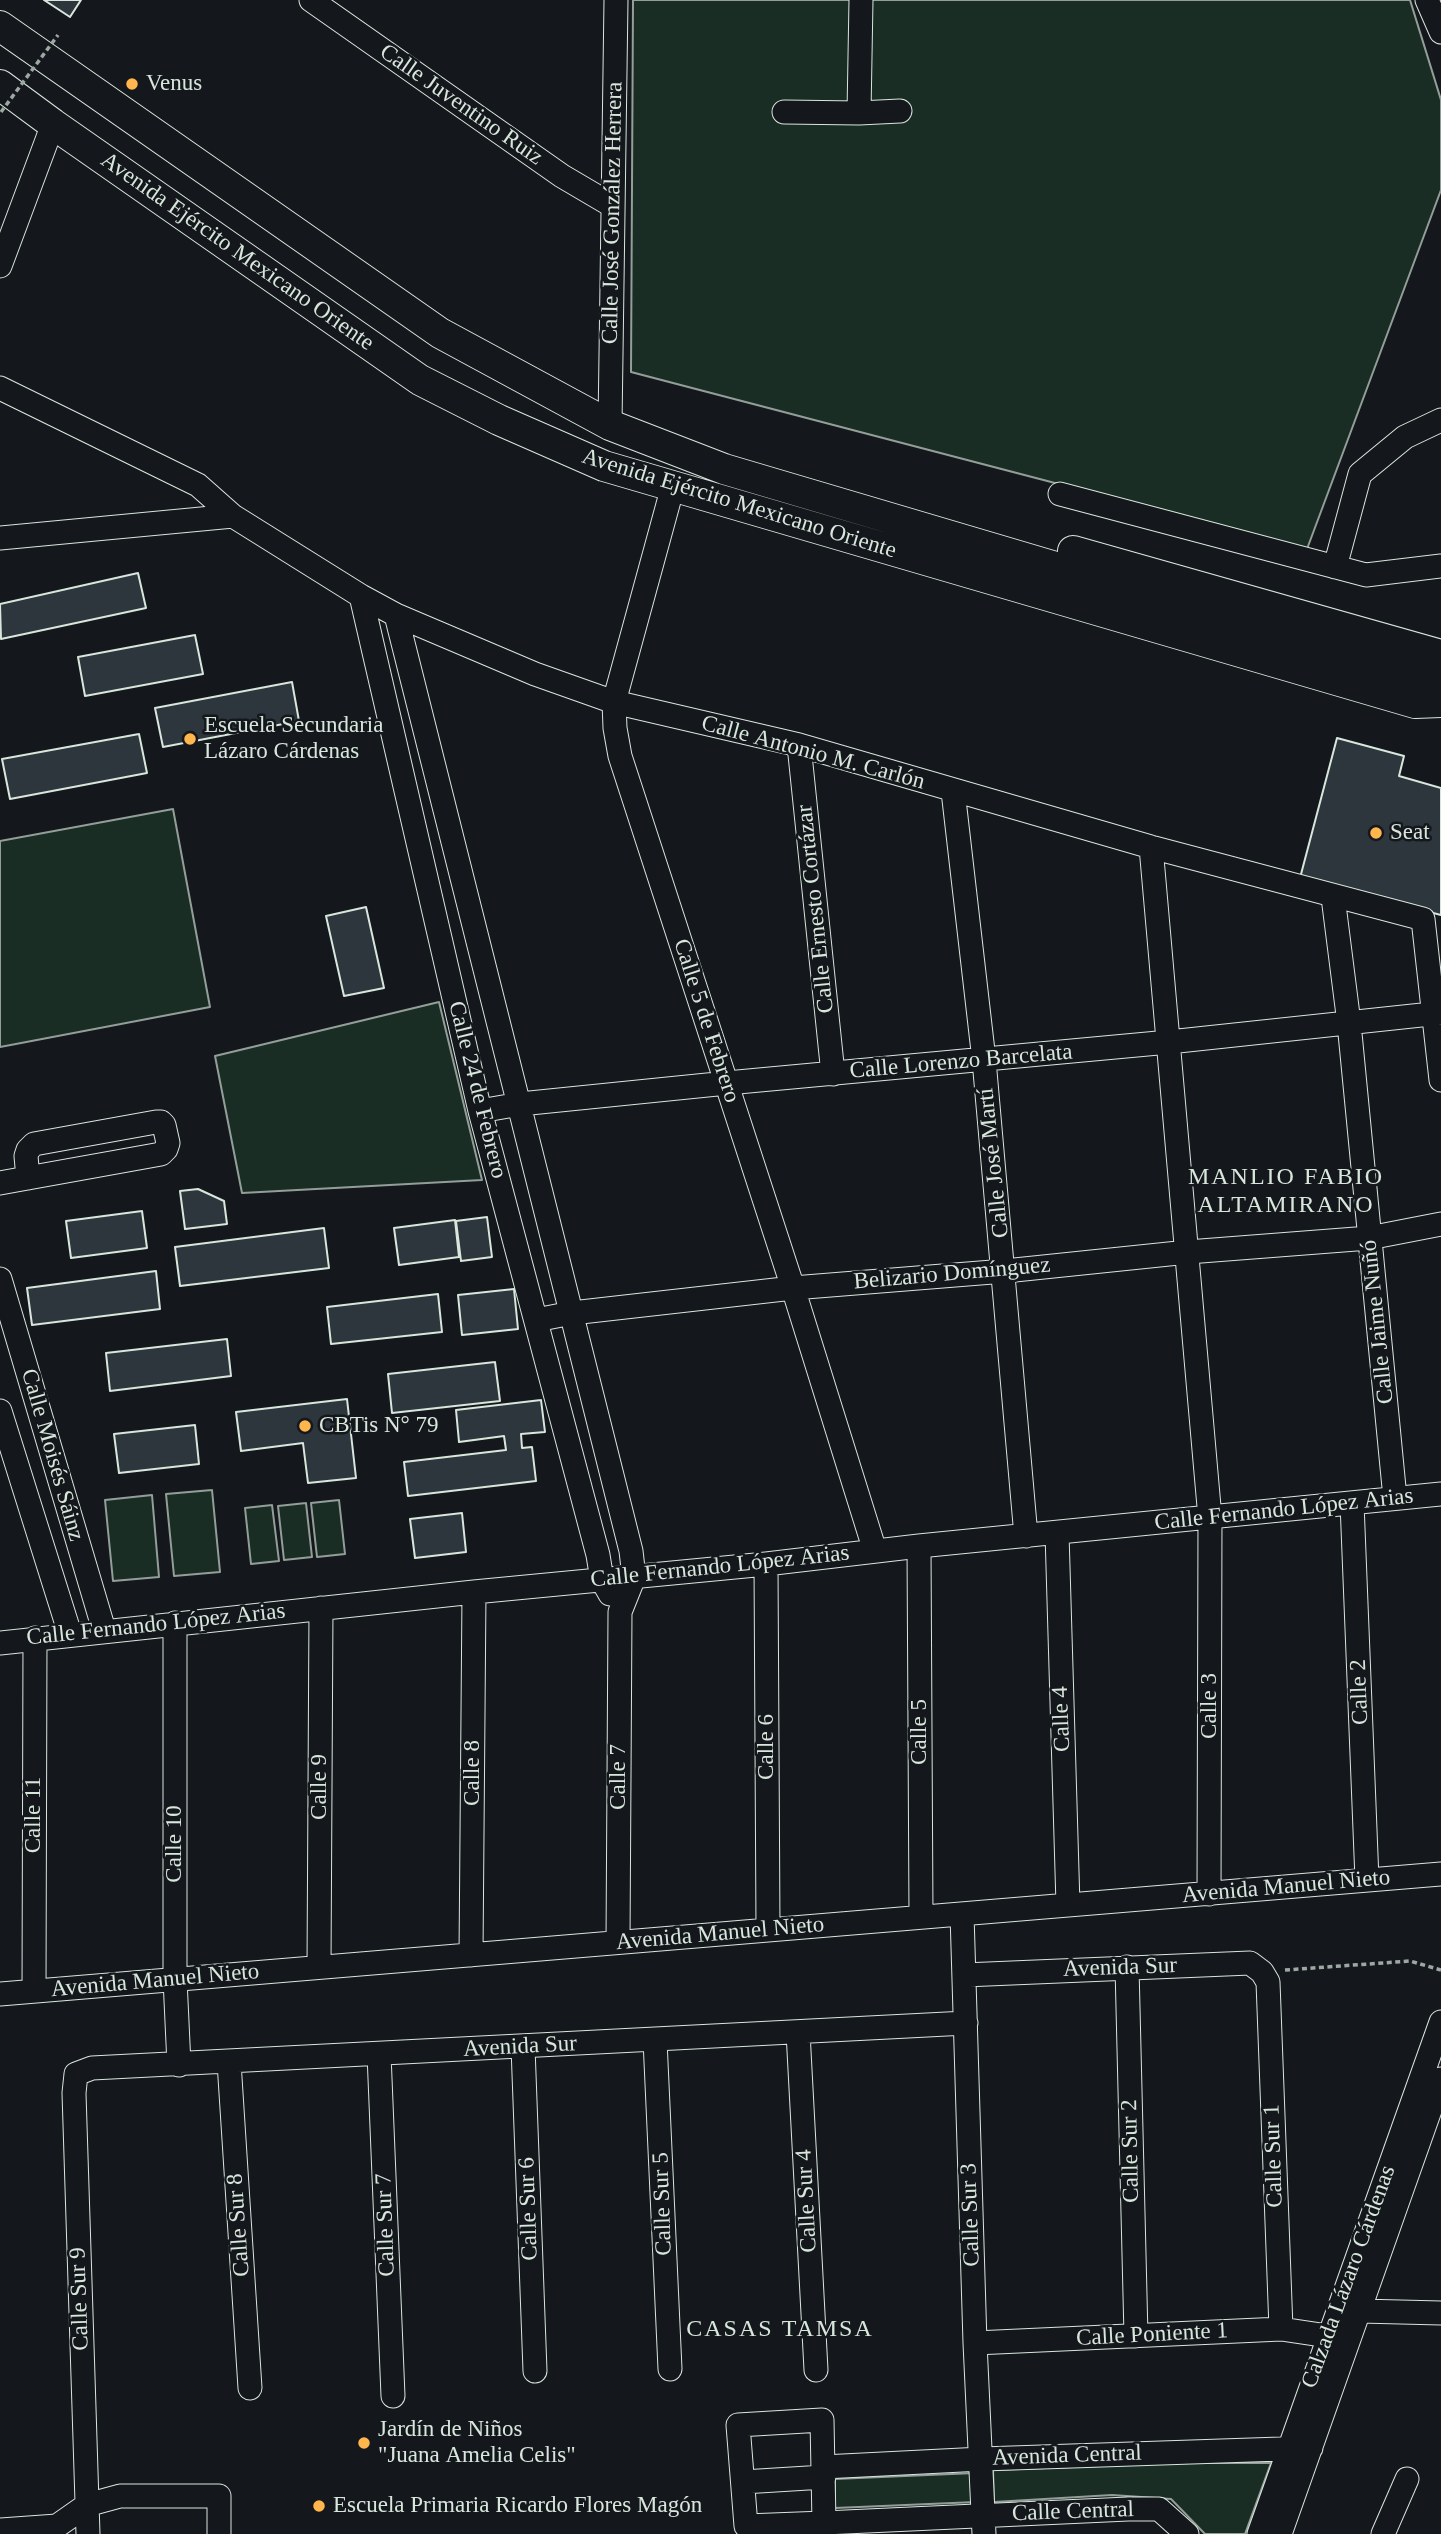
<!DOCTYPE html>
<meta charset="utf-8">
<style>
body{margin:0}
canvas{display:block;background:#14181c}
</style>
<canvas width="1441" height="2534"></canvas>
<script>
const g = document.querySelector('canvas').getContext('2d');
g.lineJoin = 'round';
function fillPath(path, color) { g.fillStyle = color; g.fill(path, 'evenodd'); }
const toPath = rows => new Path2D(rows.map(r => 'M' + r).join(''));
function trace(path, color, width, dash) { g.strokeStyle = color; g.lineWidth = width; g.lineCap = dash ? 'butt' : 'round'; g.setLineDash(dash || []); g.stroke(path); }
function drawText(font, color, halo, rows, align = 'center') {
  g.font = font + ' Georgia,serif'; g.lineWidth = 5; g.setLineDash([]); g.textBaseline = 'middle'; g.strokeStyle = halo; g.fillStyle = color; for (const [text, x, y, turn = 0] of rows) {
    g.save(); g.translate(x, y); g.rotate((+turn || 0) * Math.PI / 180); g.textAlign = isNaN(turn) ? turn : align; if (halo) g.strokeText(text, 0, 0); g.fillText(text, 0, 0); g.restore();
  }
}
const green = toPath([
 [633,0,1410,0,1441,100,1441,190,1307,549,631,372,633,0],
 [173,809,210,1007,0,1047,0,841,173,809],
 [439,1002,482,1180,242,1193,215,1056,439,1002],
 [212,1490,220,1572,174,1576,166,1494,212,1490],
 [152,1495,159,1577,113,1581,105,1500,152,1495],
 [339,1500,345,1554,317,1557,311,1503,339,1500],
 [306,1503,312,1557,284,1560,278,1506,306,1503],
 [272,1505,279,1561,251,1564,245,1508,272,1505],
 [1178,2463,1271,2463,1245,2534,1205,2534,1171,2499,1112,2495,994,2502,993,2470,1178,2463],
 [975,2473,976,2502,835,2508,835,2479,975,2473]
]);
fillPath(green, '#1a2d24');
trace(green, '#939e99', 2);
const building = toPath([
 [44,0,81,0,70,17,44,0],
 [138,573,146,608,1,639,0,604,138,573],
 [195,635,203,674,85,696,78,657,195,635],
 [292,682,299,721,163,747,155,708,292,682],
 [139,734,147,773,10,799,2,759,139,734],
 [1337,738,1404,756,1399,776,1441,788,1441,915,1300,878,1337,738],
 [366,907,384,988,344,996,326,916,366,907],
 [198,1189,224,1201,227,1224,185,1229,180,1191,198,1189],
 [142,1211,147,1248,71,1258,66,1221,142,1211],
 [487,1217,492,1257,461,1261,456,1221,487,1217],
 [455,1220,459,1257,399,1265,394,1228,455,1220],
 [324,1228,329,1268,180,1286,175,1247,324,1228],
 [156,1271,160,1309,32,1325,27,1288,156,1271],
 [514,1289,518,1329,462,1335,458,1295,514,1289],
 [438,1294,442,1332,331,1344,327,1307,438,1294],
 [227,1339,231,1376,110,1391,106,1353,227,1339],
 [495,1362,500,1401,392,1413,388,1374,495,1362],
 [347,1399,356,1478,308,1483,303,1443,241,1451,236,1412,347,1399],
 [541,1400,545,1432,521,1434,522,1448,532,1447,536,1481,408,1496,404,1462,506,1450,504,1436,459,1442,456,1410,541,1400],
 [195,1425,199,1464,119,1473,114,1434,195,1425],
 [462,1513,466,1552,415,1558,410,1519,462,1513]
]);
fillPath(building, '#2c363c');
trace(building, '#d8e6dc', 2);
const minor = toPath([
 [311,0,562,176,613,206],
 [1427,0,1441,32],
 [784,112,859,113,861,0],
 [859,113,900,111],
 [0,266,53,124],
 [0,388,198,485,233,516,361,596,396,615,535,674,614,702,799,745,1151,847,1423,919,1441,1080],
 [610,425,616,0],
 [673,486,614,702,615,728,620,756,793,1288,875,1551],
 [1060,494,1366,575,1441,566],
 [0,538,233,516],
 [1335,567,1360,474,1405,437,1441,420],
 [361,596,480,1111,598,1555,602,1580,610,1594],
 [396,615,631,1551,634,1577,620,1612,618,1942],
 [799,745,833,1074],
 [953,791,984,1060,1026,1536],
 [1151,847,1210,1518,1209,1894],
 [1333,897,1349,1023,1395,1498],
 [480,1111,520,1104,727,1083,1169,1042,1441,1013],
 [0,1183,161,1154,166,1149,168,1143,164,1125,161,1122,156,1122,34,1144,28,1150,26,1156,28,1178],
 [0,1279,104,1630],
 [536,1320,572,1313,793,1288,1005,1271,1188,1252,1369,1238,1441,1224],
 [0,1411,70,1634],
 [1352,1503,1367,1880],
 [1057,1533,1068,1905],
 [919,1546,921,1917],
 [766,1564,768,1930],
 [175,1623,175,1979,179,2065],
 [0,1643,474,1592,766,1564,919,1546,1441,1494],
 [962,1914,975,2343,984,2534],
 [471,1955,474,1592],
 [319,1967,321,1608],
 [1127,1967,1136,2336],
 [964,1975,1250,1963,1262,1972,1268,1982,1281,2329],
 [34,1991,35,1638],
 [0,1994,1441,1874],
 [798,2032,816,2370],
 [655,2040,670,2369],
 [523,2047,535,2371],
 [379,2054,393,2396],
 [229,2062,250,2388],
 [1360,2311,1441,2313],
 [975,2343,1281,2329,1328,2336],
 [823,2467,982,2459,1311,2448],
 [743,2482,824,2477],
 [824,2523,822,2420,738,2425,746,2526,824,2523,1128,2509,1159,2509,1187,2534],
 [0,2530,57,2526,87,2505,120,2496,219,2496,219,2534],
 [88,2534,74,2093,76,2074,92,2068,966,2023],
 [1259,2534,1441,2022],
 [1280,2534,1441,2079],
 [1383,2534,1407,2479]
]);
const major = toPath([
 [0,26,440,333,610,425,724,469,1441,681],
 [0,85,53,124,420,380,499,420,604,466,1415,703,1441,702],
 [1073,551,1441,655]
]);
trace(minor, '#d8e6dc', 25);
trace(major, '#d8e6dc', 32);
trace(toPath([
 [1285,1970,1410,1961,1441,1970]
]), '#9da8a2', 3.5, [5, 3.5]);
trace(minor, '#14181c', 23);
trace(major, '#14181c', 30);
trace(toPath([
 [1,112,58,35]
]), '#9da8a2', 3.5, [5, 3.5]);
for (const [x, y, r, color] of [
 [132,84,7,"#ffb74d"],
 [190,739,7,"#ffb74d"],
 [1376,833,7,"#ffb74d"],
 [305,1426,7,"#ffb74d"],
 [364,2443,7,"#ffb74d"],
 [319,2506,7,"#ffb74d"]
]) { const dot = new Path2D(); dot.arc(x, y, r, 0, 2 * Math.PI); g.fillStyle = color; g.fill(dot); trace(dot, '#14181c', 2.5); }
drawText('23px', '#d8e6dc', '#14181c', [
 ["Venus",146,84],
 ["Escuela Secundaria",204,726],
 ["Lázaro Cárdenas",204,752],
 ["Seat",1390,833],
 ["CBTis N° 79",319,1426],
 ["Jardín de Niños",378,2430],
 ["\"Juana Amelia Celis\"",378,2456],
 ["Escuela Primaria Ricardo Flores Magón",333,2506]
], 'left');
drawText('23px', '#d8e6dc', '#14181c', [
 ["Calle Juventino Ruiz",461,105,35],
 ["Calle José González Herrera",613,213,-89],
 ["Avenida Ejército Mexicano Oriente",237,252,35],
 ["Avenida Ejército Mexicano Oriente",739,504,17],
 ["Calle Antonio M. Carlón",813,753,15],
 ["Calle Ernesto Cortázar",816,909,-96],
 ["Calle 5 de Febrero",706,1021,72],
 ["Calle Lorenzo Barcelata",961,1062,-5],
 ["Calle 24 de Febrero",477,1090,76],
 ["Calle José Martí",994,1163,-96],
 ["Belizario Domínguez",952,1274,-5],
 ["Calle Jaime Nuñó",1378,1322,-96],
 ["Calle Moisés Sáinz",52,1455,74],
 ["Calle Fernando López Arias",1284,1510,-6],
 ["Calle Fernando López Arias",720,1567,-6],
 ["Calle Fernando López Arias",156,1625,-6],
 ["Calle 2",1360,1692,-92],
 ["Calle 3",1210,1706,-90],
 ["Calle 4",1062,1719,-92],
 ["Calle 5",920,1732,-90],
 ["Calle 6",767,1747,-90],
 ["Calle 8",473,1773,-90],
 ["Calle 7",619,1777,-90],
 ["Calle 9",320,1787,-90],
 ["Calle 11",34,1815,-90],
 ["Calle 10",175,1844,-90],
 ["Avenida Manuel Nieto",1286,1887,-5],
 ["Avenida Manuel Nieto",720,1934,-5],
 ["Avenida Sur",1120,1968,-2],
 ["Avenida Manuel Nieto",155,1981,-5],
 ["Avenida Sur",520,2047,-3],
 ["Calle Sur 2",1131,2151,-91],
 ["Calle Sur 1",1274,2156,-92],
 ["Calle Sur 4",807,2201,-93],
 ["Calle Sur 5",663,2204,-92],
 ["Calle Sur 6",529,2209,-92],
 ["Calle Sur 3",971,2215,-92],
 ["Calle Sur 8",239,2225,-94],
 ["Calle Sur 7",386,2225,-92],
 ["Calzada Lázaro Cárdenas",1349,2277,-70],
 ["Calle Sur 9",80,2299,-92],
 ["Calle Poniente 1",1152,2335,-3],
 ["Avenida Central",1067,2456,-2],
 ["Calle Central",1073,2512,-2]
]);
g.letterSpacing = '2px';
drawText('24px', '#d8e6dc', '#14181c', [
 ["MANLIO FABIO",1286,1178],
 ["ALTAMIRANO",1286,1206],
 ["CASAS TAMSA",780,2330]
]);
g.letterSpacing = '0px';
</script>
